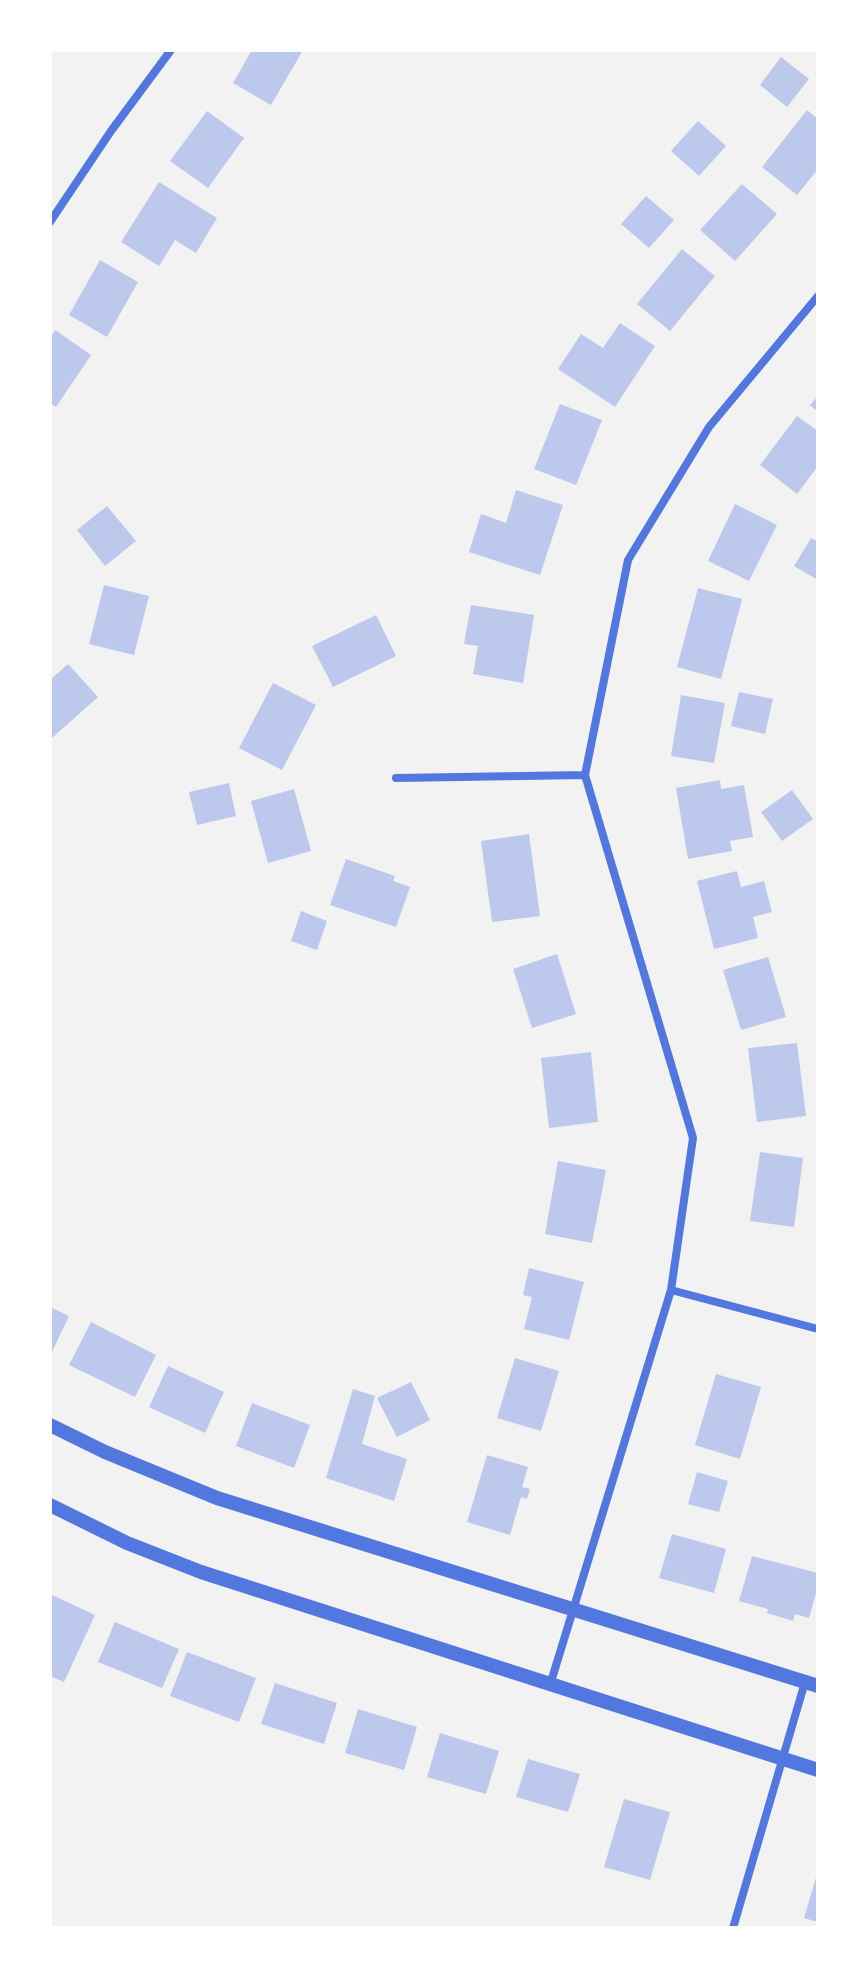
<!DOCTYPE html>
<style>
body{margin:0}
#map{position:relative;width:868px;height:1978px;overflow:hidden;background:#f2f2f2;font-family:"Sofia Sans Condensed",sans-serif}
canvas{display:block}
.frame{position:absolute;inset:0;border:52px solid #fff;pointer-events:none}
</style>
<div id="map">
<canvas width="868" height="1978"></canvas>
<div class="frame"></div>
</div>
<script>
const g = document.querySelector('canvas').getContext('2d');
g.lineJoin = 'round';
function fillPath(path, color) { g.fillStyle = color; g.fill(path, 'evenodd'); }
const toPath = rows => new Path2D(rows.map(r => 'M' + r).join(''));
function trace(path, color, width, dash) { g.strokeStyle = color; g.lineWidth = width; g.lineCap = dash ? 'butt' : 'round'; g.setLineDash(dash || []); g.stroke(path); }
fillPath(toPath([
 [252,50,302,52,271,105,233,83],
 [781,57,809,79,787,107,760,85],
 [807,110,818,119,818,169,797,195,762,167],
 [207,111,244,138,208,188,170,161],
 [698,121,726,146,699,176,671,151],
 [159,182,217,218,196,253,175,240,159,266,121,242],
 [742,184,777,214,735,261,700,230],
 [646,196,674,220,649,248,621,224],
 [682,249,715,276,670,331,637,304],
 [100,260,138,282,107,337,69,315],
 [620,323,655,346,615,407,558,369,581,334,603,348],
 [55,330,91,355,56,407,50,403,50,338],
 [818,396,818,412,810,405],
 [560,404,602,420,576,485,534,469],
 [797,416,818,431,818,466,797,494,760,465],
 [516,490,563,505,540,575,469,552,481,514,506,523],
 [735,504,777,525,749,581,708,561],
 [107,506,136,541,105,566,77,530],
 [811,538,818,542,818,580,794,566],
 [104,585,149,596,134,655,89,644],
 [698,588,742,599,721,679,677,667],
 [471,605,534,615,523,683,473,674,478,646,464,644],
 [376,615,396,656,333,687,312,646],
 [68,664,98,697,52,738,50,680],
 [273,683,316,705,282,770,239,748],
 [739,692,773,699,765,734,731,726],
 [681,695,725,703,714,763,671,756],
 [720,780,721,789,744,785,753,837,730,841,732,851,688,859,676,788],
 [229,783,236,816,197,825,189,792],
 [294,789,311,851,268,863,251,801],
 [792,790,813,819,782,841,761,812],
 [529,834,540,916,492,922,481,841],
 [346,859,395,876,393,881,410,887,396,927,330,905],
 [737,871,741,887,764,881,772,912,753,917,758,938,714,949,697,881],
 [301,911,327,921,317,950,291,941],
 [557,954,576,1014,532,1028,513,969],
 [768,957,786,1017,741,1030,723,970],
 [797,1043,806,1116,757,1122,748,1048],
 [591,1052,598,1122,549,1128,541,1058],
 [760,1152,803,1158,794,1227,750,1221],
 [558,1161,606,1170,592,1243,545,1234],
 [529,1268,584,1282,569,1340,524,1329,532,1297,523,1295],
 [50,1307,69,1316,50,1356],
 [91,1322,156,1355,135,1397,69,1365],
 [515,1358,559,1371,541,1431,497,1418],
 [168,1366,224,1392,205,1433,149,1407],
 [716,1374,761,1387,740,1459,695,1445],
 [411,1382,430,1420,397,1437,377,1398],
 [353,1389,375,1396,362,1444,407,1459,394,1501,326,1478],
 [252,1403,310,1425,294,1468,236,1446],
 [487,1455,528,1467,522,1487,530,1489,527,1499,521,1497,510,1535,467,1522],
 [697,1472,728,1481,719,1512,688,1504],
 [672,1534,726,1549,714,1593,659,1578],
 [752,1556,818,1573,818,1586,809,1618,795,1614,793,1621,767,1613,768,1609,739,1601],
 [50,1594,95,1615,64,1682,50,1676,52,1647],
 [115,1622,179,1649,162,1688,98,1662],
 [187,1652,256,1678,239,1722,170,1696],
 [275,1683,337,1703,324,1744,261,1724],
 [358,1709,417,1727,404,1770,345,1753],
 [440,1733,499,1751,486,1794,427,1777],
 [528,1759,580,1774,568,1812,516,1797],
 [624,1799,670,1812,650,1880,604,1867],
 [817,1874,818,1874,818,1922,804,1918]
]), '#bdc9ec');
trace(toPath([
 [50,222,111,131,171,50],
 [396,778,585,775],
 [671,1290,818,1329],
 [550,1685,671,1290,693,1138,585,775,628,560,709,427,818,296],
 [733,1928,805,1682]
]), '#5277de', 8);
trace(toPath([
 [50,1425,105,1452,217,1498,818,1686],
 [50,1505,127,1543,201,1572,818,1770]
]), '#5277de', 14);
</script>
